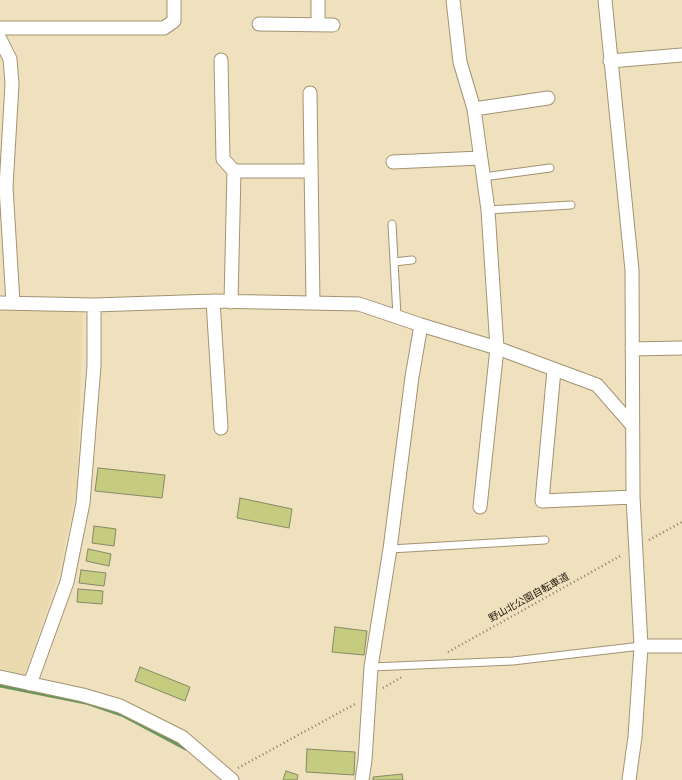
<!DOCTYPE html>
<meta charset="utf-8">
<style>
body{margin:0}
canvas{display:block;background:#efe0be}
</style>
<canvas width="682" height="780"></canvas>
<script>
const g = document.querySelector('canvas').getContext('2d');
g.lineJoin = 'round';
function fillPath(path, color) { g.fillStyle = color; g.fill(path, 'evenodd'); }
const toPath = rows => new Path2D(rows.map(r => 'M' + r).join(''));
function trace(path, color, width, dash) { g.strokeStyle = color; g.lineWidth = width; g.lineCap = dash ? 'butt' : 'round'; g.setLineDash(dash || []); g.stroke(path); }
function drawText(font, color, halo, rows, align = 'center') {
  g.font = font + ' "DM Sans","Noto Sans JP",sans-serif'; g.lineWidth = 4; g.setLineDash([]); g.textBaseline = 'middle'; g.strokeStyle = halo; g.fillStyle = color; for (const [text, x, y, turn = 0] of rows) {
    g.save(); g.translate(x, y); g.rotate((+turn || 0) * Math.PI / 180); g.textAlign = isNaN(turn) ? turn : align; if (halo) g.strokeText(text, 0, 0); g.fillText(text, 0, 0); g.restore();
  }
}
fillPath(toPath([
 [0,311,83,311,77,487,59,574,25,675,0,668]
]), '#ebd9af');
trace(toPath([
 [0,685,86,702,124,715,186,748]
]), '#6b965a', 5);
const building = toPath([
 [98,468,165,475,162,498,95,491,98,468],
 [240,498,292,509,289,528,237,518,240,498],
 [94,526,116,529,114,546,92,543,94,526],
 [88,549,111,554,109,566,86,561,88,549],
 [81,570,106,573,104,586,79,583,81,570],
 [78,589,103,591,102,604,77,602,78,589],
 [335,627,367,631,364,655,332,652,335,627],
 [140,667,190,687,185,701,135,681,140,667],
 [307,749,355,752,354,775,306,772,307,749],
 [286,771,298,775,297,780,283,780,286,771],
 [402,774,403,780,373,780,373,777,402,774]
]);
fillPath(building, '#c5cb7f');
trace(building, '#858967', 1);
const service = toPath([
 [483,177,550,168],
 [488,210,571,205],
 [392,224,397,316],
 [394,262,412,260],
 [390,549,545,540],
 [371,667,513,661,641,646]
]);
const minor = toPath([
 [453,0,460,62,474,109,488,210,497,348,480,507],
 [605,0,632,270,633,497,641,646,635,737,629,780],
 [259,24,333,25],
 [318,25,318,0],
 [0,28,164,28,174,21,174,0],
 [0,39,10,59,12,84,6,187,13,303],
 [221,60,223,159,234,171],
 [610,61,682,55],
 [310,93,313,303],
 [474,109,548,98],
 [393,162,480,158],
 [213,301,221,428],
 [231,302,234,171,311,171],
 [0,303,94,305,213,301,359,304,421,325,497,348,597,385,632,425],
 [632,349,682,348],
 [554,370,542,501,633,497],
 [641,646,682,646],
 [0,677,83,695,120,706,182,737,232,780],
 [30,684,67,582,83,503,94,366,94,305],
 [362,780,365,760,371,667,390,549,412,377,421,325]
]);
trace(service, '#a29473', 9);
trace(minor, '#a29473', 15);
trace(toPath([
 [649,540,682,522],
 [448,652,622,555],
 [383,688,402,677],
 [238,768,355,704]
]), '#8a7f68', 2.5, [1, 3]);
trace(service, '#fff', 7);
trace(minor, '#fff', 13);
drawText('10px', '#1d180b', '#efe0be', [
 ["野山北公園自転車道",529,598,-29]
]);
</script>
